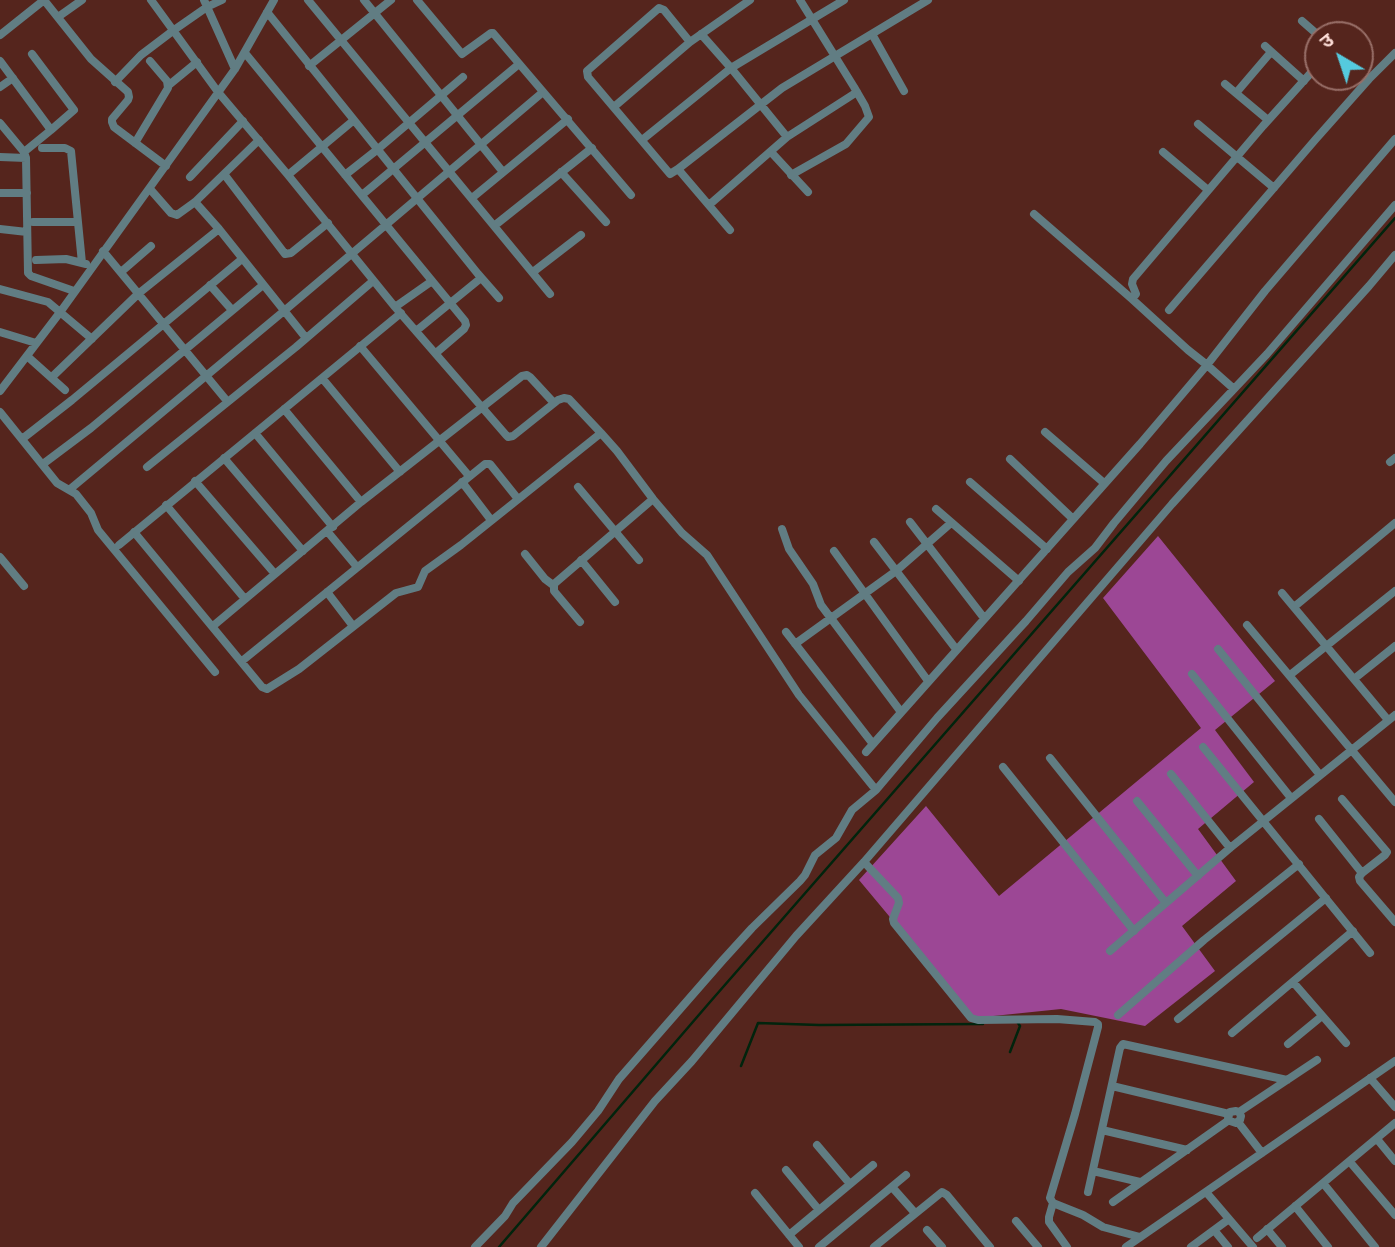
<!DOCTYPE html>
<meta charset="utf-8">
<style>
body{margin:0}
#map{position:relative;width:1395px;height:1247px;overflow:hidden;background:#55251d;font-family:Helvetica,"Noto Sans Devanagari",sans-serif}
canvas{display:block}
.north{position:absolute;left:1304px;top:21px;width:70px;height:70px;box-sizing:border-box;background:#55251d;border:2px solid #976e67;border-radius:50%;rotate:321deg;font-size:19px;font-weight:700;line-height:28px;text-align:center;color:#fbdbd5}
.north::after{content:'';display:block;margin:auto;width:24px;height:32px;background:#55cade;clip-path:polygon(50% 0,100% 100%,50% 72%,0 100%)}
</style>
<div id="map">
<canvas width="1395" height="1247"></canvas>
<div class="north">उ</div>
</div>
<script>
const g = document.querySelector('canvas').getContext('2d');
g.lineJoin = 'round';
function fillPath(path, color) { g.fillStyle = color; g.fill(path, 'evenodd'); }
const toPath = rows => new Path2D(rows.map(r => 'M' + r).join(''));
function trace(path, color, width, dash) { g.strokeStyle = color; g.lineWidth = width; g.lineCap = dash ? 'butt' : 'round'; g.setLineDash(dash || []); g.stroke(path); }
fillPath(toPath([
 [1158,536,1275,681,1215,730,1254,782,1198,829,1236,881,1182,926,1215,971,1145,1026,1061,1009,974,1018,859,880,926,806,999,896,1201,728,1103,598]
]), '#9c4795');
trace(toPath([
 [1010,1052,1020,1026,1018,1023],
 [741,1066,758,1023,819,1025,983,1024],
 [499,1247,710,1002,1395,218]
]), '#01240d', 2.5);
trace(toPath([
 [44,0,91,59,128,92,129,97,128,100,112,119,112,122,114,127,166,166],
 [151,0,218,92,288,175,395,307,506,435,508,437,513,436,558,400,564,398,569,399,601,433,617,451,653,499,682,533,707,555,799,695,876,790],
 [204,0,235,69],
 [308,0,550,294],
 [364,0,503,172],
 [417,0,462,54,491,33,493,33,631,195],
 [267,12,478,274,499,298],
 [58,17,82,0],
 [1302,21,1318,35],
 [701,34,731,68,787,137],
 [872,34,904,91],
 [0,35,44,0],
 [690,42,664,10,659,8,587,71,588,77,670,174,678,169,782,88,928,0],
 [1265,46,1304,81],
 [245,53,465,321,466,325,464,329,436,353],
 [0,61,51,130],
 [309,66,391,0],
 [1360,72,1369,79],
 [115,82,141,55,174,30,207,7,222,0],
 [1225,84,1268,120],
 [169,85,197,62],
 [0,87,13,78],
 [1236,93,1271,52],
 [615,106,690,42,750,0],
 [0,123,24,152,26,158,28,273,31,276,74,291],
 [1198,124,1274,188],
 [642,140,731,68,844,0],
 [135,143,168,88,167,81,150,61],
 [42,148,65,148,71,151,82,263],
 [24,152,51,130,74,110,32,54],
 [771,152,808,192],
 [1163,152,1208,190],
 [0,157,26,158],
 [678,169,730,230],
 [561,172,606,222],
 [224,174,285,254,291,253,328,223],
 [288,175,354,120],
 [345,175,378,149,463,77],
 [791,175,846,144,869,117,865,106,854,87,800,0],
 [190,177,243,121],
 [150,189,171,213,177,215,195,202,259,140],
 [0,193,27,193],
 [362,195,519,64],
 [472,198,568,119],
 [195,202,219,229,306,338],
 [709,205,787,137,857,92],
 [1034,214,1132,299,1188,350,1207,365,1234,389],
 [33,222,78,222],
 [494,226,592,148],
 [0,229,27,232],
 [103,251,227,401],
 [36,260,66,259,86,264],
 [121,272,151,246],
 [533,272,581,235],
 [210,285,232,310],
 [0,289,48,302,92,339],
 [1132,299,1136,294,1132,284,1133,279,1263,126,1318,65],
 [395,307,432,281],
 [1169,310,1315,140,1369,79,1395,53],
 [416,331,481,278],
 [0,332,36,343],
 [360,346,469,476],
 [27,356,65,390],
 [52,377,138,294,219,229],
 [322,378,400,472],
 [0,391,61,311,235,69,274,0],
 [284,409,361,502],
 [0,412,57,483,76,494,91,513,98,530,215,672],
 [1045,432,1104,483],
 [255,433,333,527],
 [22,439,72,400,242,259],
 [224,458,303,551],
 [1010,459,1072,518],
 [1390,462,1395,458],
 [43,464,91,428,263,285],
 [147,467,296,347,373,281],
 [195,481,275,574],
 [462,482,491,520],
 [970,482,1047,549],
 [578,487,639,560],
 [69,490,284,311,543,92],
 [166,505,245,599],
 [936,509,1019,581],
 [910,522,984,618],
 [782,529,789,549,813,584,821,605,901,712],
 [327,531,357,567],
 [134,532,262,687,267,689,299,669,396,593,418,587,425,571,461,545,601,433],
 [874,542,956,649],
 [119,545,401,313],
 [834,551,928,681],
 [525,554,545,579,553,585],
 [0,557,24,586],
 [581,560,615,602],
 [327,592,353,626],
 [1282,593,1388,720],
 [1294,607,1395,523],
 [580,622,554,591,554,584,653,499],
 [1247,625,1395,802],
 [213,626,361,502,522,376,527,375,530,377,554,403],
 [786,632,873,744],
 [795,644,896,571,951,523],
 [1218,649,1320,775],
 [242,661,485,464,490,464,518,499],
 [1192,674,1291,798],
 [1290,675,1395,591],
 [1354,679,1395,646],
 [1203,747,1370,953],
 [866,752,1140,444,1207,365,1265,291,1395,139],
 [1050,758,1166,903],
 [1003,767,1134,931],
 [1171,774,1230,848],
 [1342,799,1387,852,1385,855,1362,873,1359,877,1360,881,1395,922],
 [1137,801,1198,876],
 [1319,819,1362,873],
 [864,862,898,898,899,903,893,919,894,923,971,1018,978,1020,1057,1019,1095,1022,1098,1024,1098,1027,1075,1114,1050,1198,1053,1203,1083,1215,1103,1227,1140,1237],
 [1110,951,1230,848,1395,715],
 [1293,982,1346,1043],
 [1118,1015,1204,940,1299,864],
 [1178,1019,1326,898],
 [1232,1033,1353,931],
 [1288,1044,1322,1016],
 [1370,1078,1395,1107],
 [1112,1086,1229,1114],
 [1239,1112,1241,1116,1240,1120,1236,1123,1230,1121,1228,1118,1230,1112,1236,1111,1239,1112,1317,1060],
 [1238,1122,1262,1153],
 [1102,1130,1187,1150],
 [1377,1139,1395,1161],
 [817,1145,850,1184],
 [1350,1162,1395,1215],
 [786,1170,819,1210],
 [1093,1171,1140,1182],
 [1323,1183,1375,1247],
 [892,1187,915,1213],
 [1088,1192,1120,1048,1123,1044,1287,1080],
 [1206,1192,1253,1247],
 [755,1193,799,1247],
 [1113,1202,1229,1120],
 [1053,1203,1049,1217,1049,1222,1067,1247],
 [1295,1206,1328,1247],
 [1016,1221,1038,1247],
 [1267,1229,1282,1247],
 [927,1230,942,1247],
 [1214,1230,1228,1247],
 [789,1235,873,1165],
 [1257,1238,1395,1123],
 [475,1247,505,1216,513,1203,572,1142,598,1111,619,1079,722,961,752,928,800,881,805,875,815,855,836,838,852,810,876,790,937,718,1026,621,1068,572,1095,548,1114,523,1166,461,1267,354,1395,205],
 [541,1247,655,1101,692,1061,796,936,864,862,1172,504,1369,286,1395,255],
 [819,1247,906,1175],
 [874,1247,942,1192,947,1195,990,1247],
 [1126,1247,1395,1061],
 [1191,1247,1229,1219]
]), '#617d83', 8);
</script>
